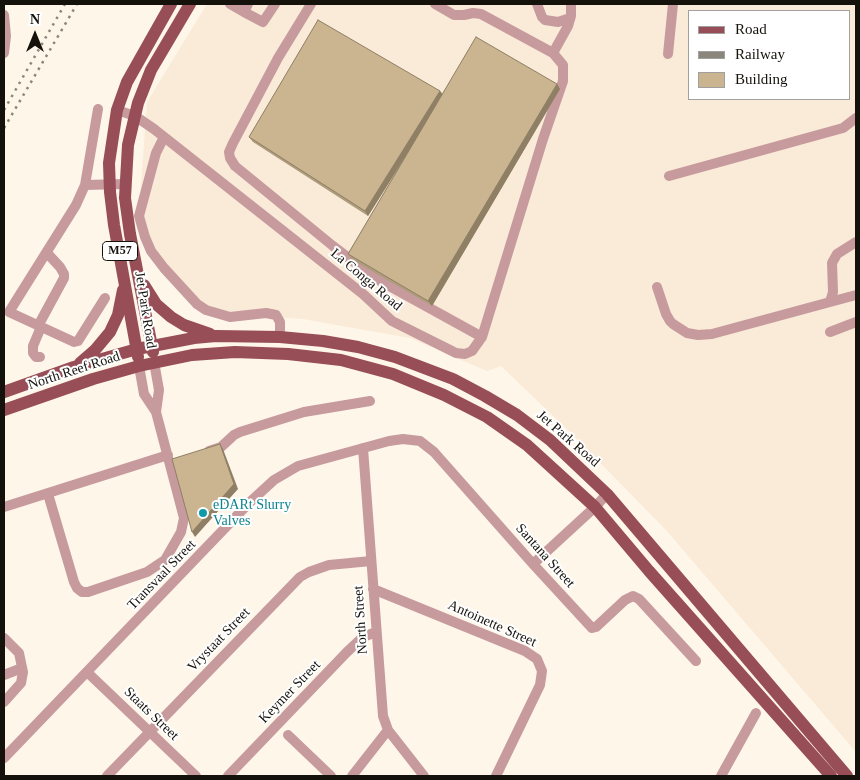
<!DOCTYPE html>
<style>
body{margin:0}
#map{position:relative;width:860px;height:780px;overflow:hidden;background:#fef6e8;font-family:Georgia,serif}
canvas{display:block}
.frame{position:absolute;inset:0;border:5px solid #15120c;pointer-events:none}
.legend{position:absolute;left:688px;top:10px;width:162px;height:90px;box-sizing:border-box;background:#fff;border:1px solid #a1a09e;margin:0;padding:6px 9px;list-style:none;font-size:15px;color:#15120c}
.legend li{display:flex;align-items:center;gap:10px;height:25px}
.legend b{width:25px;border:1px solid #a1a09e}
.north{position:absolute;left:10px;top:10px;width:50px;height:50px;-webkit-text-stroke:4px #fff;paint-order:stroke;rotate:0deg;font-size:14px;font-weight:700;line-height:20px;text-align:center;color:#15120c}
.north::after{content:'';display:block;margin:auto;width:18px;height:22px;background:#15120c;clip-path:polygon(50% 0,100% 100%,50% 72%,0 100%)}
</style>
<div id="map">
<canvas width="860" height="780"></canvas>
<div class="frame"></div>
<ul class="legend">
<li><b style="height:6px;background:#984e56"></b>Road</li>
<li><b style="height:6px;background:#8b867c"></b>Railway</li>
<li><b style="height:14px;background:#cbb590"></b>Building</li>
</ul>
<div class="north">N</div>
</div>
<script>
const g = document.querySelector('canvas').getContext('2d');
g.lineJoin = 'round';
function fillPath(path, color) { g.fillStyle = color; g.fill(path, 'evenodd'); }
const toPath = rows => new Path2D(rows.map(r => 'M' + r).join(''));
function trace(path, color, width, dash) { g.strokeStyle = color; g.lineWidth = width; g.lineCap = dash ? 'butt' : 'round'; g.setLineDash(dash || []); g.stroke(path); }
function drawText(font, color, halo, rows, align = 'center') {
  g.font = font + ' Georgia,serif'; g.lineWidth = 4; g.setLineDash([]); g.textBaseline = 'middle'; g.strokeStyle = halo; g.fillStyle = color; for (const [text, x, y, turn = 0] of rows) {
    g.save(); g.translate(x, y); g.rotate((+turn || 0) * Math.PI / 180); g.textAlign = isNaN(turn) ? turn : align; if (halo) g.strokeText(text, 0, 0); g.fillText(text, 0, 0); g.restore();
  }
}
fillPath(toPath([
 [207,4,856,4,856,752,666,530,570,432,501,366,487,371,410,338,303,319,208,312,154,255,139,213,147,102],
 [689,11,849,11,849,99,689,99]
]), '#faead8');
trace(toPath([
 [230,4,244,12,248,4],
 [311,4,278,58,233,143,229,152,230,158,235,166,333,246,375,278,482,337],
 [435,4,454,15,464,15,473,13,481,14,553,53,568,26,571,16,571,4],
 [537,4,542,17,545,20,558,22,570,18],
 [244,12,263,22,275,4],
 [4,15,6,36,4,53],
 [668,54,673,4],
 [98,109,85,185,76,205,9,312,74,342,78,341,105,298],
 [117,110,135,116,154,129,363,294,392,321,456,353,465,354,472,351,482,337,543,139,563,81,563,65,553,53],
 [164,137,156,153,139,216,145,237,151,251,164,268,197,304,206,310,230,317,266,313,276,315,280,322,280,337],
 [669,176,843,128,856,118],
 [85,185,125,184],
 [657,287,666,314,670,321,673,324,687,333,698,335,712,334,830,302,833,292,832,263,837,254,856,242],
 [830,302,856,295],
 [38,326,64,278,64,274,60,267,47,253],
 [830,332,856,322],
 [40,357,36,357,33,353,33,346,41,327],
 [154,362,159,390,156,412],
 [363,448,383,716,388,730,424,776],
 [209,451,221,447,234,435,240,432,304,412,370,401],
 [48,494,74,582,77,588,82,592,88,592,147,572,165,560,181,532,184,518,156,412,144,394,139,366],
 [4,507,168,455],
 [533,564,595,507,607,494],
 [373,589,525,651,537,659,542,671,540,685,496,776],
 [4,638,19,653,23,672,21,683,4,702],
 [87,672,196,776],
 [4,675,22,668],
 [288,735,331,776],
 [4,758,250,502,274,480,298,466,389,441,403,439,420,441,434,452,533,564,592,628,596,627,625,600,633,596,639,599,696,661],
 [107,776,300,577,309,572,329,565,371,561],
 [228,776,347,652,363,637,376,632],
 [352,776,388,730],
 [721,776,756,713]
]), '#c79b9e', 10);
trace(toPath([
 [144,285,156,304,171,317,184,325,210,334],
 [153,352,130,234,125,198,128,145,138,103,151,70,190,4],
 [138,357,114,225,110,192,109,163,117,110,127,82,171,4],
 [80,363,95,350,110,332,118,315,123,290],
 [4,392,74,367,137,349,194,338,216,336,280,337,323,341,358,347,395,357,453,379,485,396,517,415,550,440,607,494,847,776],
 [4,410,93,379,139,366,192,355,235,352,288,354,341,360,393,374,444,395,487,417,527,445,595,507,649,571,831,776]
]), '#984e56', 12);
trace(toPath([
 [4,110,65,4],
 [4,128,77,4]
]), '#8b867c', 2.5, [2.5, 5]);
fillPath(toPath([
 [557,84,560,89,432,306,351,259,348,254,410,150,368,216,253,142,249,137,440,91,443,94]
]), '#af9c7c');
fillPath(toPath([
 [557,84,560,89,432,306,428,301],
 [440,91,443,96,368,216,365,211],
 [220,444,223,449,238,489,195,537,192,532]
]), '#8e7f65');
const building = toPath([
 [318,20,440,91,365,211,249,137,318,20],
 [476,37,557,84,428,301,348,254,476,37],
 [220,444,234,484,192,532,172,459,220,444]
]);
fillPath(building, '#cbb590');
trace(building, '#8e7f65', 1);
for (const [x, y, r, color] of [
 [203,513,5,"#0f9aa8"]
]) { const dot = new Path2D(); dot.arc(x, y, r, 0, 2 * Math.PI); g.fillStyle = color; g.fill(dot); trace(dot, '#fff', 2); }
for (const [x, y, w] of [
 [120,251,35]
]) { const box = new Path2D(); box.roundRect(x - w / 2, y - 9.5, w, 19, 4); g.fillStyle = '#fff'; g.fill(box); trace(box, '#15120c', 1); }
drawText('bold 12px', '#15120c', null, [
 ["M57",120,251]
]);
drawText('14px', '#15120c', '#fff', [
 ["La Conga Road",366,280,40],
 ["Jet Park Road",145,310,81],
 ["North Reef Road",74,371,-18],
 ["Jet Park Road",568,439,41],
 ["Santana Street",545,556,48],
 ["Transvaal Street",162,575,-46],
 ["North Street",361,620,-94],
 ["Antoinette Street",492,624,24],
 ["Vrystaat Street",219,640,-46],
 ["Keymer Street",290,692,-46],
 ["Staats Street",151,714,44]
]);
drawText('14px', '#0d838f', '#fff', [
 ["eDARt Slurry",213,505],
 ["Valves",213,521]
], 'left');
</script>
